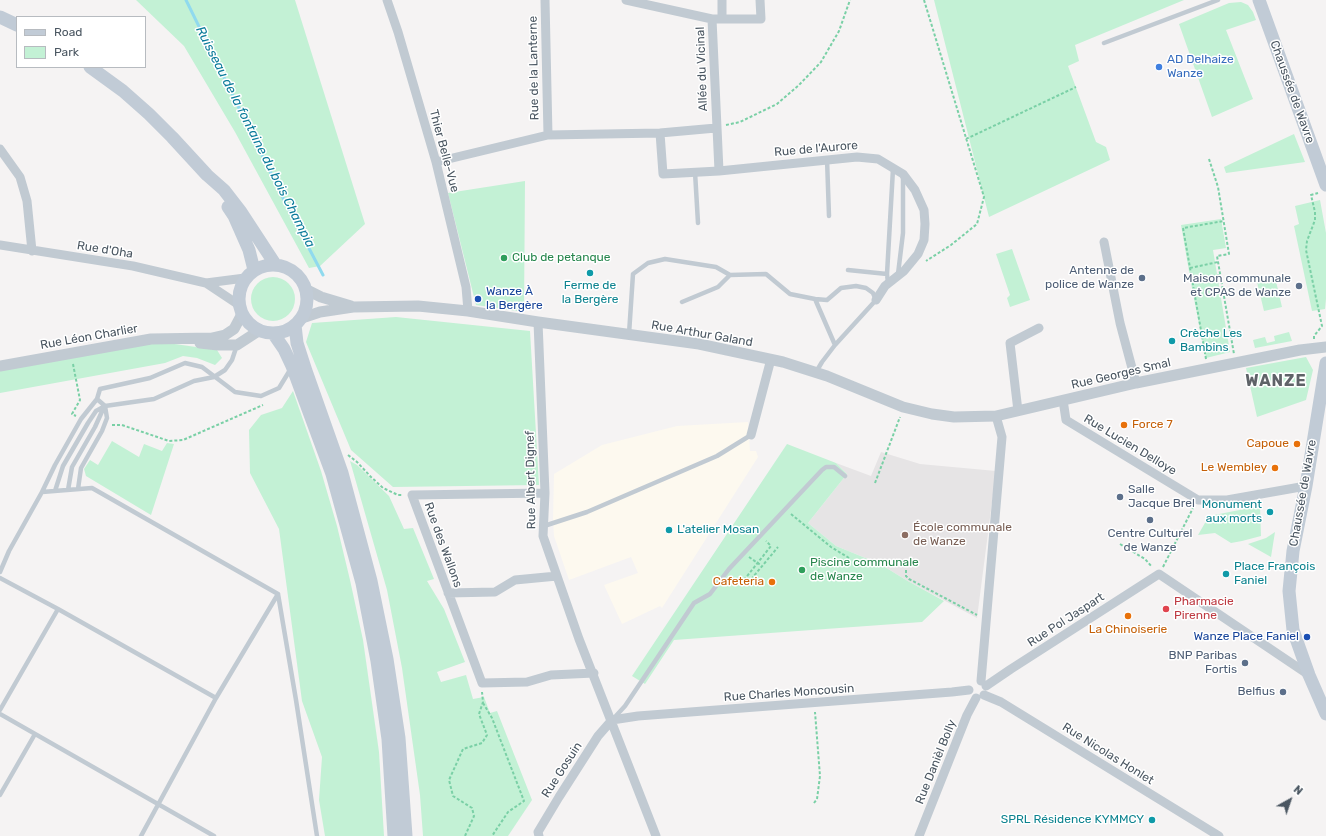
<!DOCTYPE html>
<meta charset="utf-8">
<style>
body{margin:0}
#map{position:relative;width:1326px;height:836px;overflow:hidden;background:#f5f3f3;font-family:Rubik,sans-serif}
canvas{display:block}
.legend{position:absolute;left:16px;top:16px;width:130px;height:52px;box-sizing:border-box;background:#fff;border:1px solid #b7bbc0;margin:0;padding:5px 7px;list-style:none;font-size:12px;color:#4a5661}
.legend li{display:flex;align-items:center;gap:8px;height:20px}
.legend b{width:20px;border:1px solid #b7bbc0}
.north{position:absolute;left:1270px;top:780px;width:40px;height:40px;-webkit-text-stroke:3px #fff;paint-order:stroke;rotate:40deg;font-size:11px;font-weight:700;line-height:16px;text-align:center;color:#4a5661}
.north::after{content:'';display:block;margin:auto;width:14px;height:18px;background:#4a5661;clip-path:polygon(50% 0,100% 100%,50% 72%,0 100%)}
</style>
<div id="map">
<canvas width="1326" height="836"></canvas>
<ul class="legend">
<li><b style="height:5px;background:#c1cbd6"></b>Road</li>
<li><b style="height:11px;background:#c3f1d5"></b>Park</li>
</ul>
<div class="north">N</div>
</div>
<script>
const g = document.querySelector('canvas').getContext('2d');
g.lineJoin = 'round';
function fillPath(path, color) { g.fillStyle = color; g.fill(path, 'evenodd'); }
const toPath = rows => new Path2D(rows.map(r => 'M' + r).join(''));
function trace(path, color, width, dash) { g.strokeStyle = color; g.lineWidth = width; g.lineCap = dash ? 'butt' : 'round'; g.setLineDash(dash || []); g.stroke(path); }
function drawText(font, color, halo, rows, align = 'center') {
  g.font = font + ' Rubik,sans-serif'; g.lineWidth = 3; g.setLineDash([]); g.textBaseline = 'middle'; g.strokeStyle = halo; g.fillStyle = color; for (const [text, x, y, turn = 0] of rows) {
    g.save(); g.translate(x, y); g.rotate((+turn || 0) * Math.PI / 180); g.textAlign = isNaN(turn) ? turn : align; if (halo) g.strokeText(text, 0, 0); g.fillText(text, 0, 0); g.restore();
  }
}
fillPath(toPath([
 [748,422,750,451,756,451,758,457,662,608,660,606,622,624,604,585,638,573,631,557,569,580,554,536,553,520,554,474,602,445,677,426]
]), '#fdf9ef');
fillPath(toPath([
 [881,452,920,464,996,471,977,618,906,580,880,564,836,546,808,523,847,474,836,463,871,476]
]), '#e6e4e5');
fillPath(toPath([
 [136,0,295,0,365,224,320,266,309,268,235,132,184,46],
 [934,0,1184,0,1075,45,1079,61,1068,66,1096,142,1106,147,1110,160,989,217],
 [1241,2,1248,5,1253,12,1256,20,1226,30,1253,99,1212,117,1179,24,1229,3],
 [1294,134,1305,162,1226,173,1224,167],
 [525,181,524,312,476,305,448,193],
 [1320,200,1326,233,1326,299,1325,309,1312,311,1294,226,1299,224,1295,206],
 [1221,219,1226,248,1213,250,1230,352,1206,358,1193,294,1181,225],
 [1012,249,1030,300,1010,307,1007,298,1010,295,996,254],
 '251 299a22 22 0 1 1 44 0a22 22 0 1 1-44 0Z',
 [1275,277,1282,307,1264,311,1257,282],
 [396,317,530,331,539,485,393,487,351,450,306,342,312,323],
 [1289,332,1292,341,1255,348,1253,340,1265,337,1267,343,1275,341,1274,336],
 [161,342,217,350,222,358,215,365,197,358,183,356,165,363,0,393,0,370],
 [1306,357,1313,370,1306,400,1257,417,1246,368],
 [293,391,321,471,337,526,350,580,363,640,379,752,384,836,325,836,319,800,322,757,302,701,279,529,250,473,249,430,261,415,282,408],
 [112,441,139,457,144,444,162,451,167,443,174,444,151,515,86,476,84,469,90,460,98,465],
 [787,444,836,463,847,474,808,523,836,546,880,564,906,580,944,601,922,622,674,640,645,684,632,676],
 [350,461,357,465,389,496,404,529,413,528,434,579,427,581,444,609,465,662,437,672,441,682,466,675,473,699,484,697,490,713,497,711,532,800,508,836,423,836,420,795,402,668,387,590],
 [1260,506,1261,536,1242,541,1231,543,1215,533,1198,535,1209,516],
 [1275,532,1271,557,1248,544,1266,538]
]), '#c3f1d5');
trace(toPath([
 [186,0,291,214,323,275]
]), '#90daee', 3);
trace(toPath([
 [924,0,984,197,977,224,951,245,926,261],
 [726,125,740,122,777,104,799,85,821,62,839,31,850,0],
 [966,139,1076,87],
 [1209,159,1218,187,1229,254,1217,256,1234,354],
 [1190,268,1218,262],
 [1192,279,1220,275],
 [1314,339,1314,336,1322,326,1306,250,1307,241,1315,220,1315,212,1311,195,1318,193],
 [1206,359,1183,228,1224,221],
 [73,364,80,400,72,414,76,416],
 [112,425,122,425,169,441,183,440,263,405],
 [348,455,357,462,371,477,383,488,398,495,403,495],
 [875,483,900,417],
 [791,514,831,547,849,558],
 [1120,544,1145,559,1152,567],
 [749,557,762,566],
 [1163,567,1193,508],
 [906,570,906,576,909,579,977,615],
 [744,580,771,546,766,541],
 [748,583,778,547],
 [483,703,492,718,524,801,508,812,492,836],
 [814,803,817,799,820,776,815,712],
 [465,836,474,816,472,808,453,796,449,780,463,749,482,743,487,735,479,714,483,702,482,692]
]), '#7ad0a6', 2, [3, 2]);
trace(toPath([
 [1104,43,1218,0],
 [827,159,829,216],
 [695,172,698,223],
 [848,270,887,274],
 [898,274,903,233,903,177],
 [888,283,887,274,893,169],
 [815,299,827,300,841,288,856,286,866,288,873,293,876,300,835,345],
 [682,302,718,287,730,275],
 [629,334,633,274,648,263,665,259,716,267,730,275,766,274,790,294,815,299,835,345,822,362,816,372],
 [78,489,81,468,102,431,107,418,105,406,97,399],
 [68,490,72,467,95,427,104,407],
 [55,491,63,466,88,423,96,411,105,406,154,399,194,381,214,377,225,370,232,360,237,345],
 [42,492,55,465,81,419,97,399,100,389,150,378,185,363,202,367,235,392,261,396,279,388,290,370],
 [544,526,587,512,717,456,751,435],
 [0,572,9,551,42,492,92,488,278,594,296,700,317,836],
 [0,578,58,609,216,698,278,594],
 [0,710,58,609],
 [0,714,214,836],
 [614,718,625,706,694,603,710,594,729,569,822,470,826,467,834,467,845,476],
 [0,795,35,734],
 [141,836,216,698]
]), '#c1cad2', 4.5);
trace(toPath([
 [387,0,398,32,436,162,466,287,468,311],
 [545,0,548,135],
 [626,0,712,19,761,19,760,0],
 [722,0,722,19],
 [712,19,719,171],
 [660,133,663,174,719,171,857,157,878,159,903,174,915,190,924,210,925,224,924,240,918,254,904,271,885,286,876,300],
 [0,149,20,177,27,201,32,251],
 [436,162,548,135,660,133,716,128],
 [1104,242,1120,323,1136,383],
 [0,245,133,266,206,283,239,305],
 [206,283,245,278],
 [538,322,545,493,543,536,579,639,656,836],
 [1063,400,1066,420,1198,500,1227,500,1306,486],
 [1018,411,1010,343,1039,328],
 [751,435,771,359],
 [545,493,412,495,482,683,527,682,551,675,594,673],
 [448,593,495,592,515,580,557,576],
 [981,681,1002,437,996,416],
 [986,686,1011,669,1159,574,1309,675],
 [984,695,1001,702,1219,836],
 [612,720,638,716,952,692,969,690],
 [539,836,538,832,559,797,598,736,612,720],
 [919,836,967,715,976,698]
]), '#c1cad2', 9);
trace(toPath([
 [307,290,321,297,351,306],
 [302,318,320,312,353,307,418,306,468,311,538,322,699,344,783,362,827,376,903,407,932,414,954,417,996,416,1136,383,1300,350,1326,347],
 [200,343,218,345,237,345,260,330],
 [0,366,151,339,212,338,225,335,234,329,242,314]
]), '#c1cad2', 11);
trace(toPath([
 [1259,0,1326,185],
 [0,17,17,25],
 [90,67,123,91,149,114,172,137,207,175,224,190,241,212,275,264],
 [228,207,234,216,249,250,254,270],
 '239 299a34 34 0 1 1 68 0a34 34 0 1 1-68 0Z',
 [295,325,297,343,306,371,342,473,371,581,387,659,399,738,406,836],
 [273,333,284,349,292,366,332,474,362,583,377,661,388,739,394,836],
 [1326,363,1306,486,1293,551,1289,591,1293,630,1309,675,1326,714]
]), '#c1cbd6', 13);
for (const [x, y, r, color] of [
 [1159,67,4,"#3f7fe0"],
 [504,258,4,"#2e9e5b"],
 [590,273,4,"#0f9aa8"],
 [1142,278,4,"#5c6f8a"],
 [1299,286,4,"#5c6f8a"],
 [478,299,4,"#1a4fb4"],
 [1172,341,4,"#0f9aa8"],
 [1124,425,4,"#e8710a"],
 [1297,444,4,"#e8710a"],
 [1275,468,4,"#e8710a"],
 [1120,497,4,"#5c6f8a"],
 [1270,512,4,"#0f9aa8"],
 [1150,520,4,"#5c6f8a"],
 [669,530,4,"#0f9aa8"],
 [905,535,4,"#8d6e63"],
 [802,570,4,"#2e9e5b"],
 [1226,574,4,"#0f9aa8"],
 [772,582,4,"#e8710a"],
 [1166,609,4,"#e0444e"],
 [1128,616,4,"#e8710a"],
 [1307,637,4,"#1a4fb4"],
 [1245,663,4,"#5c6f8a"],
 [1283,692,4,"#5c6f8a"],
 [1152,820,4,"#0f9aa8"]
]) { const dot = new Path2D(); dot.arc(x, y, r, 0, 2 * Math.PI); g.fillStyle = color; g.fill(dot); trace(dot, '#fff', 1.5); }
drawText('12px', '#366cbe', '#fff', [
 ["AD Delhaize",1167,60],
 ["Wanze",1167,74]
], 'left');
drawText('12px', '#4a5661', '#fff', [
 ["Rue de la Lanterne",534,68,-91],
 ["Allée du Vicinal",702,69,-92],
 ["Chaussée de Wavre",1292,92,70],
 ["Rue de l'Aurore",816,149,-5],
 ["Thier Belle-Vue",444,151,75],
 ["Rue d'Oha",105,250,9],
 ["Rue Arthur Galand",702,334,10],
 ["Rue Léon Charlier",89,337,-10],
 ["Rue Georges Smal",1121,374,-13],
 ["Rue Lucien Delloye",1130,445,31],
 ["Rue Albert Dignef",531,480,-91],
 ["Chaussée de Wavre",1303,493,-80],
 ["Rue des Wallons",443,545,70],
 ["Rue Pol Jaspart",1066,620,-33],
 ["Rue Charles Moncousin",789,693,-4],
 ["Rue Nicolas Honlet",1108,754,32],
 ["Rue Danièl Bolly",936,762,-68],
 ["Rue Gosuin",562,770,-57]
]);
drawText('12px', '#27864d', '#fff', [
 ["Club de petanque",512,258],
 ["Piscine communale",810,563],
 ["de Wanze",810,577]
], 'left');
drawText('12px', '#4e5e75', '#fff', [
 ["Antenne de",1134,271],
 ["police de Wanze",1134,285],
 ["Maison communale",1291,279],
 ["et CPAS de Wanze",1291,293],
 ["Salle",1128,490,"left"],
 ["Jacque Brel",1128,504,"left"],
 ["Centre Culturel",1150,534,"center"],
 ["de Wanze",1150,548,"center"],
 ["BNP Paribas",1237,656],
 ["Fortis",1237,670],
 ["Belfius",1275,692]
], 'right');
drawText('12px', '#0d838f', '#fff', [
 ["Ferme de",590,286,"center"],
 ["la Bergère",590,300,"center"],
 ["Crèche Les",1180,334],
 ["Bambins",1180,348],
 ["Monument",1262,505,"right"],
 ["aux morts",1262,519,"right"],
 ["L'atelier Mosan",677,530],
 ["Place François",1234,567],
 ["Faniel",1234,581],
 ["SPRL Résidence KYMMCY",1144,820,"right"]
], 'left');
drawText('12px', '#164399', '#fff', [
 ["Wanze À",486,292],
 ["la Bergère",486,306],
 ["Wanze Place Faniel",1299,637,"right"]
], 'left');
drawText('12px', '#c56008', '#fff', [
 ["Force 7",1132,425,"left"],
 ["Capoue",1289,444],
 ["Le Wembley",1267,468],
 ["Cafeteria",764,582],
 ["La Chinoiserie",1128,630,"center"]
], 'right');
drawText('12px', '#785e54', '#fff', [
 ["École communale",913,528],
 ["de Wanze",913,542]
], 'left');
drawText('12px', '#be3a42', '#fff', [
 ["Pharmacie",1174,602],
 ["Pirenne",1174,616]
], 'left');
drawText('italic 13px', '#0c7c9b', '#fff', [
 ["Ruisseau de la fontaine du bois Champia",255,137,63]
]);
g.letterSpacing = '1px';
drawText('bold 16px', '#5f6368', '#fff', [
 ["WANZE",1276,381]
]);
g.letterSpacing = '0px';
</script>
